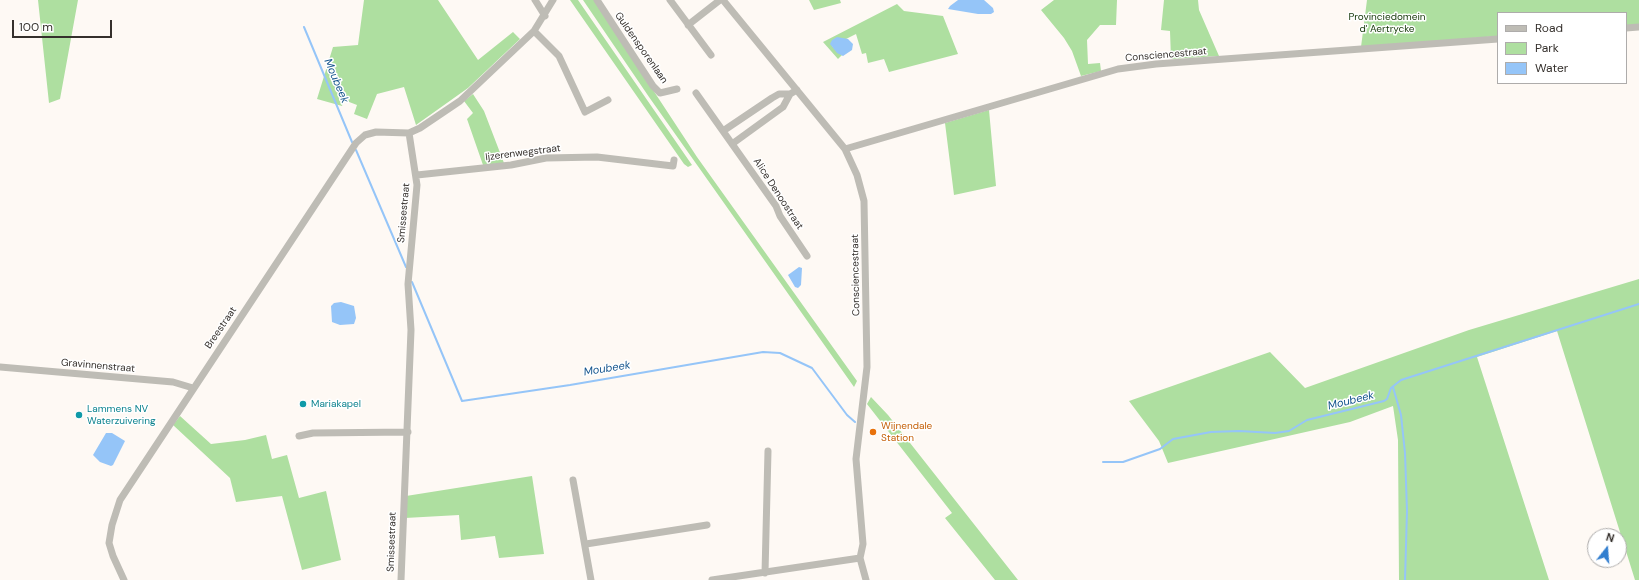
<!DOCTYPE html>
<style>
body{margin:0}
#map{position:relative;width:1639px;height:580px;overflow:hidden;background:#fef9f4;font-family:"DM Sans",sans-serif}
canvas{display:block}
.legend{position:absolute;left:1497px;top:12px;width:130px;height:72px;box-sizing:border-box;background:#fff;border:1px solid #aeacab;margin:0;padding:5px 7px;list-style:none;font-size:12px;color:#35302c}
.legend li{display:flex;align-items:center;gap:8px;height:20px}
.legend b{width:20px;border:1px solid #aeacab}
.north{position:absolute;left:1587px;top:528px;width:40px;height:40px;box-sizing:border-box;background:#fff;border:1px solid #aeacab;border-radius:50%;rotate:17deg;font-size:11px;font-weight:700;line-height:16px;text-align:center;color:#35302c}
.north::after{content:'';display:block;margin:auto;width:14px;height:18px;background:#327ecf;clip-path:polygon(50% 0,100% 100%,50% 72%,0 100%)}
.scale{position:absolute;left:12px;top:20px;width:100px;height:18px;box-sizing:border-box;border:2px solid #35302c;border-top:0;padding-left:5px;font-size:12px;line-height:14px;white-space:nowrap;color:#35302c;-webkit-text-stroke:3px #fff;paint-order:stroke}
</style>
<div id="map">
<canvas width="1639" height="580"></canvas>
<ul class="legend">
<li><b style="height:5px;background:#bebcb5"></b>Road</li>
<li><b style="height:11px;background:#aedfa0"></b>Park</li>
<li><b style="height:11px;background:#95c5f8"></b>Water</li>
</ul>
<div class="north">N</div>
<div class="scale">100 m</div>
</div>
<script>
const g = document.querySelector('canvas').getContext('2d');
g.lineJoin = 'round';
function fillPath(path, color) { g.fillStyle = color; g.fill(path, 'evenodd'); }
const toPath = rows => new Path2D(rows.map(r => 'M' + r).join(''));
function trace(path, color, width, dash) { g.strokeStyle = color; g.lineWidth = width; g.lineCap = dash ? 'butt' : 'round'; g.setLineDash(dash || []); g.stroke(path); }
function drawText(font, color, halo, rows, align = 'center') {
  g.font = font + ' "DM Sans",sans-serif'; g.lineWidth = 3; g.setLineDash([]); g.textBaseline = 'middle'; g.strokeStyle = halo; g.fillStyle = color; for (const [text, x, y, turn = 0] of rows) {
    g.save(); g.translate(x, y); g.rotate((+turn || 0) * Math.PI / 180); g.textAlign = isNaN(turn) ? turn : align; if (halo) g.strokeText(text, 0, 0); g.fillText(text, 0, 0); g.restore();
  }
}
fillPath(toPath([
 [38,0,78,0,60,99,49,103],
 [364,0,438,0,478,60,513,32,520,39,468,88,416,125,404,87,377,94,367,119,354,114,357,105,344,100,342,106,317,99,333,47,358,45],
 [570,0,578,0,692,165,688,167,684,164],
 [583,0,594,0,697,157,857,381,854,387,649,97],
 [809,0,840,0,841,3,814,10],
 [1054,0,1117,0,1116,25,1100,25,1087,40,1088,64,1100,63,1101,71,1081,76,1072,51,1064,38,1041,10],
 [1164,0,1198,0,1199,10,1219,56,1171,59,1170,31,1161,30],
 [1367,0,1639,0,1639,29,1626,30,1626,13,1498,13,1498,36,1361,47],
 [897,4,904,11,943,16,958,54,889,72,884,59,868,63,866,53,862,54,856,34,832,46,842,55,838,59,823,42],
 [473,94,484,111,504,163,483,165,467,119,473,113,464,101],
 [989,110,996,186,954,195,945,123],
 [1639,279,1639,580,1635,580,1557,331,1477,357,1549,580,1399,580,1398,440,1393,406,1350,422,1168,463,1159,441,1129,401,1270,352,1305,388,1469,330],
 [871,397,888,415,1018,580,995,580,945,518,952,513,867,404],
 [180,416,211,444,245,440,266,435,272,459,287,455,299,498,326,491,341,560,302,570,282,496,236,502,230,478,173,425],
 [532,476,544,554,499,558,495,536,461,540,459,515,405,518,406,496]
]), '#aedfa0');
fillPath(toPath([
 [958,0,984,0,993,8,994,12,991,14,978,14,948,9,950,6],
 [837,37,848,39,853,44,852,50,843,56,837,53,830,44,832,40],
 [799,267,802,268,801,285,798,288,795,287,788,275],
 [341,302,354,306,356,318,354,324,340,325,332,322,331,306,334,303],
 [106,433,112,433,125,441,113,465,111,466,100,462,93,455]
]), '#95c5f8');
trace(toPath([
 [304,27,352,142],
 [356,150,406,267],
 [412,282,462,401,570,385,763,352,780,353,812,368,847,415,855,422],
 [1393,387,1401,415,1405,453,1407,511,1405,580],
 [1103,462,1123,462,1160,449,1173,439,1211,432,1239,431,1275,433,1289,431,1307,420,1384,401,1387,399,1391,388,1401,380,1639,304]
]), '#95c5f8', 2);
trace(toPath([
 [535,0,545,16],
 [597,0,653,86,660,93,677,89],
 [670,0,711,55],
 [723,0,845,149,857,175,864,201,867,367,856,459,863,544,860,558,866,580],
 [688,25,720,0],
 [1626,28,1639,27],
 [534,31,559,56,585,112,608,100],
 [696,93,776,206,780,216,807,256],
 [723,131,772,98,779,94,790,94,797,90],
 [732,144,783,107,790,94],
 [845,149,1118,69,1156,64,1498,39],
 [417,175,511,165,546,158,597,157,673,166,674,160],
 [0,367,173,382,193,388],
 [299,436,313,433,408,432],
 [573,480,591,580],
 [586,544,707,525],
 [765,573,768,451],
 [124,580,113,556,109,543,112,525,120,500,356,143,365,135,376,132,409,133,420,128,460,101,534,31,553,0],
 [401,580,411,330,408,284,417,185,409,133],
 [712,580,860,558]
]), '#bebcb5', 7);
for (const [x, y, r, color] of [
 [303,404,4,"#0f9aa8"],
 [79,415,4,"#0f9aa8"],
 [873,432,4,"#e8710a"]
]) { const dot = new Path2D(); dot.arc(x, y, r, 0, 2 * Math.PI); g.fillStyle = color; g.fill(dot); trace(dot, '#fff', 1.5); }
drawText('10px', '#143708', '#fff', [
 ["Provinciedomein",1387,17],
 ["d' Aertrycke",1387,29]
]);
drawText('10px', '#35302c', '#fff', [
 ["Guldensporenlaan",641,48,55],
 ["Consciencestraat",1166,55,-5],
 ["Ijzerenwegstraat",523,153,-7],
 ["Alice Denoostraat",778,194,57],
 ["Smissestraat",404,213,-85],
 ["Consciencestraat",856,275,-91],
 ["Breestraat",221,328,-56],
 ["Gravinnenstraat",98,366,5],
 ["Smissestraat",392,542,-88]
]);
drawText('10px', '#0d838f', '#fff', [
 ["Mariakapel",311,404],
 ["Lammens NV",87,409],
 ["Waterzuivering",87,421]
], 'left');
drawText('10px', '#c56008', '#fff', [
 ["Wijnendale",881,426],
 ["Station",881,438]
], 'left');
drawText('italic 11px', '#13538c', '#fff', [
 ["Moubeek",336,81,67],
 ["Moubeek",607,369,-9],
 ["Moubeek",1351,401,-14]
]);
</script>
